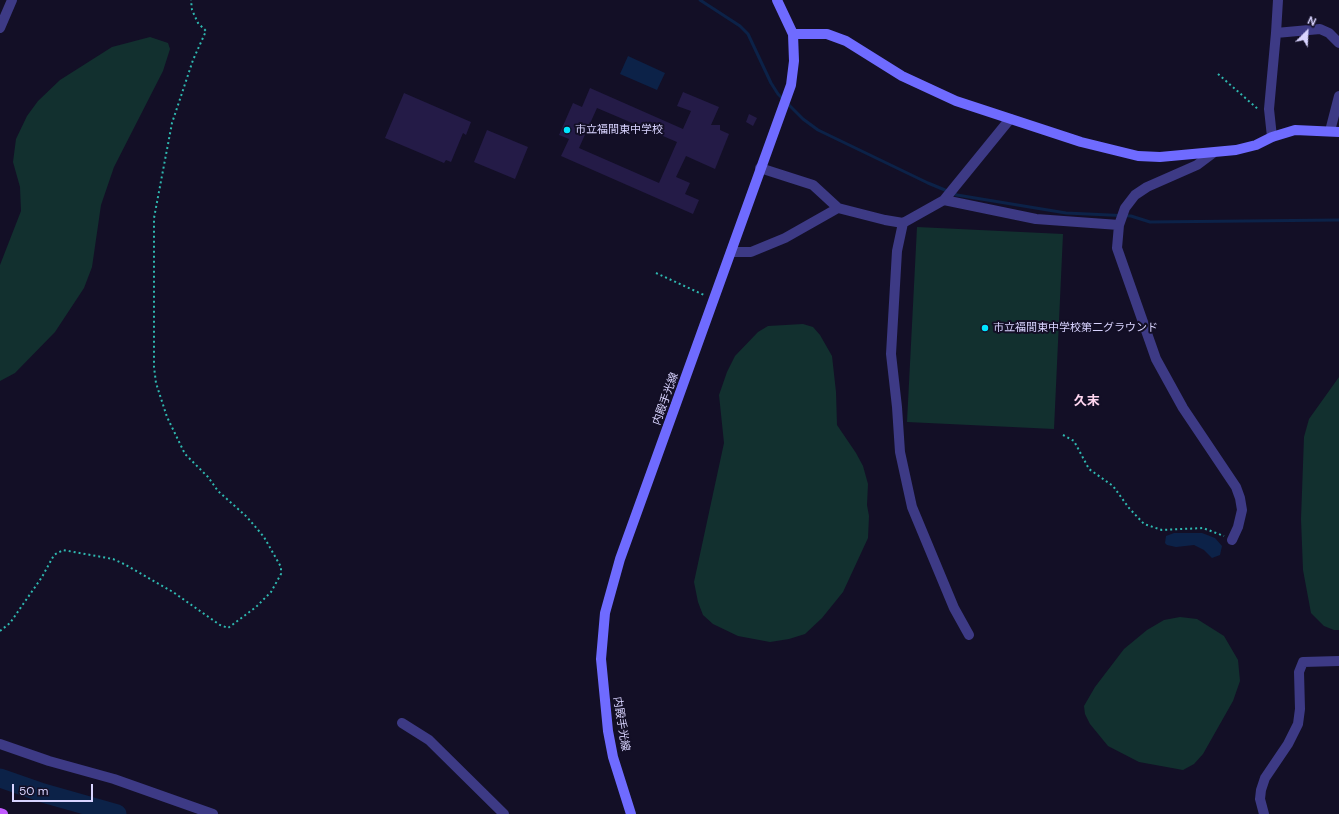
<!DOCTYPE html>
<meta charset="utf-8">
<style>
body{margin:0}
#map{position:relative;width:1339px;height:814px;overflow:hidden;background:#130f26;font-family:"DM Sans",sans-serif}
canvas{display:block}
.north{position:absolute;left:1287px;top:12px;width:40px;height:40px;-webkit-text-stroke:3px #130f26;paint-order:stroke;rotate:24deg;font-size:11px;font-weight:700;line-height:16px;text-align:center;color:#d9d4ff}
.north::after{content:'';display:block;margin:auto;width:14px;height:18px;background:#d9d4ff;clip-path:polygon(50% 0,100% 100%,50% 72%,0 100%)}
.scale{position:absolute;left:12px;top:784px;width:81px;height:18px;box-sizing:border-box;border:2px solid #d9d4ff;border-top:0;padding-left:5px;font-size:12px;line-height:14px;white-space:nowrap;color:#d9d4ff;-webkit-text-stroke:3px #130f26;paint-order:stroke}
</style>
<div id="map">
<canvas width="1339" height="814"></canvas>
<div class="north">N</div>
<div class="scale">50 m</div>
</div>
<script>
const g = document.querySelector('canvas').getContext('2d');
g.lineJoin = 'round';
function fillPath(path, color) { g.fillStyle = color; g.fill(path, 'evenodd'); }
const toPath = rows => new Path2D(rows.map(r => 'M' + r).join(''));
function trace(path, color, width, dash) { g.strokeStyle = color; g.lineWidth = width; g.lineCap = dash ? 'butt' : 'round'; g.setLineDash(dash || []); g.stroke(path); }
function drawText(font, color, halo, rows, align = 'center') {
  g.font = font + ' "DM Sans","Noto Sans JP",sans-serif'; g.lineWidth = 4; g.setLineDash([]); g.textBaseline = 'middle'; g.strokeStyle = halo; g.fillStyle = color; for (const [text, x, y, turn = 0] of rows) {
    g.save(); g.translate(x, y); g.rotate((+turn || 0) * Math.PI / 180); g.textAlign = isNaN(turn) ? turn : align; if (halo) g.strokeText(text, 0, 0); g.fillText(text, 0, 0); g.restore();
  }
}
fillPath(toPath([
 [150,37,168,43,170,49,163,71,114,167,101,205,92,267,84,288,55,332,15,373,0,381,0,265,21,211,20,187,13,162,16,139,27,116,38,101,60,80,112,47],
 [917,227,1063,234,1054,429,907,422],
 [803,324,813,327,820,335,832,356,836,392,837,425,856,453,863,466,868,484,867,505,869,516,868,538,843,592,822,618,805,634,789,639,770,642,738,636,713,624,703,615,698,602,694,582,724,443,719,395,727,372,735,356,758,332,768,326],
 [1339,377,1339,630,1334,630,1324,626,1311,613,1303,570,1301,519,1304,437,1309,419],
 [1180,617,1197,619,1224,636,1238,660,1240,681,1233,701,1203,754,1194,764,1183,770,1139,762,1108,746,1090,724,1085,714,1084,706,1095,687,1124,649,1147,630,1164,620]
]), '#12302f');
fillPath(toPath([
 [628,56,665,73,657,90,620,74],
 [1174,533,1202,533,1215,538,1222,546,1220,555,1212,558,1204,550,1194,545,1176,547,1167,545,1165,543,1166,536]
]), '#0c2248');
trace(toPath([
 [700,0,740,26,748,34,771,83,778,94,803,119,818,130,928,183,957,195,1066,213,1131,216,1150,222,1339,220]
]), '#0c2248', 3);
trace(toPath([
 [0,778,43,793,117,814]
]), '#0c2248', 19);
fillPath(toPath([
 [590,88,683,129,691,111,677,106,683,92,719,107,711,125,720,125,720,130,729,134,715,169,686,156,676,177,690,183,685,194,699,200,693,214,561,156,569,139,559,135,573,103,582,107],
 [597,108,677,142,659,183,579,148],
 [404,93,471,122,466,135,463,133,451,162,446,160,444,163,385,138],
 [749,114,757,118,753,126,746,122],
 [487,130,528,147,515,179,474,162]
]), '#241b47');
trace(toPath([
 [1218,74,1259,110],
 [656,273,704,295],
 [1063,435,1074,441,1089,469,1113,486,1129,508,1144,524,1162,530,1203,528,1224,536],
 [0,631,10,623,42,577,54,555,63,550,113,559,124,564,173,592,220,625,228,628,256,607,271,592,281,574,281,567,264,537,247,517,218,491,208,477,185,454,167,417,156,383,154,367,154,218,172,123,193,60,206,31,198,23,192,10,191,0]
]), '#2fb8b0', 2, [2, 3]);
trace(toPath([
 [0,28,12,0],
 [1276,33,1320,29,1329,33,1339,43],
 [1330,131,1339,96],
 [1272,137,1269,109,1276,33,1278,0],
 [1213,153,1197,165,1147,187,1135,195,1125,208,1119,225,1117,248,1156,359,1183,408,1236,487,1240,498,1242,510,1238,527,1232,540],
 [760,168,813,185,838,208,885,220,903,223,944,200,1010,119],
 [944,200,1036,219,1119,225],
 [903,223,897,251,891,354,897,407,900,452,912,507,954,608,969,635],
 [731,252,751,252,785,238,838,208],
 [402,723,429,740,504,814],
 [0,744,49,761,114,779,213,814],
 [1264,814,1260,799,1261,790,1265,778,1288,744,1298,724,1300,709,1299,672,1303,662,1339,661]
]), '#3d3a85', 10);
trace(toPath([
 [793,34,827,34,846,41,902,76,956,101,1081,142,1138,156,1160,157,1236,150,1256,145,1272,137,1295,130,1339,132],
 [631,814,613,757,608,731,601,659,605,613,620,559,791,85,794,61,793,34,777,0]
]), '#6f6bff', 10);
trace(toPath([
 [0,813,3,814]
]), '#c25bff', 10);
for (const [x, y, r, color] of [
 [567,130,4,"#00e5ff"],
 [985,328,4,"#00e5ff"]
]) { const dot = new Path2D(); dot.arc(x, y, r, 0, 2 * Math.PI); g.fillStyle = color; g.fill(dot); trace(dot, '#130f26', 1.5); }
drawText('11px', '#d9d4ff', '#130f26', [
 ["市立福間東中学校",575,130],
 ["市立福間東中学校第二グラウンド",993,328]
], 'left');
drawText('11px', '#d9d4ff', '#130f26', [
 ["内殿手光線",666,399,-70],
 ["内殿手光線",621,724,81]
]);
drawText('bold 13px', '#ffd6f0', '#130f26', [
 ["久末",1087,402]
]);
</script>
